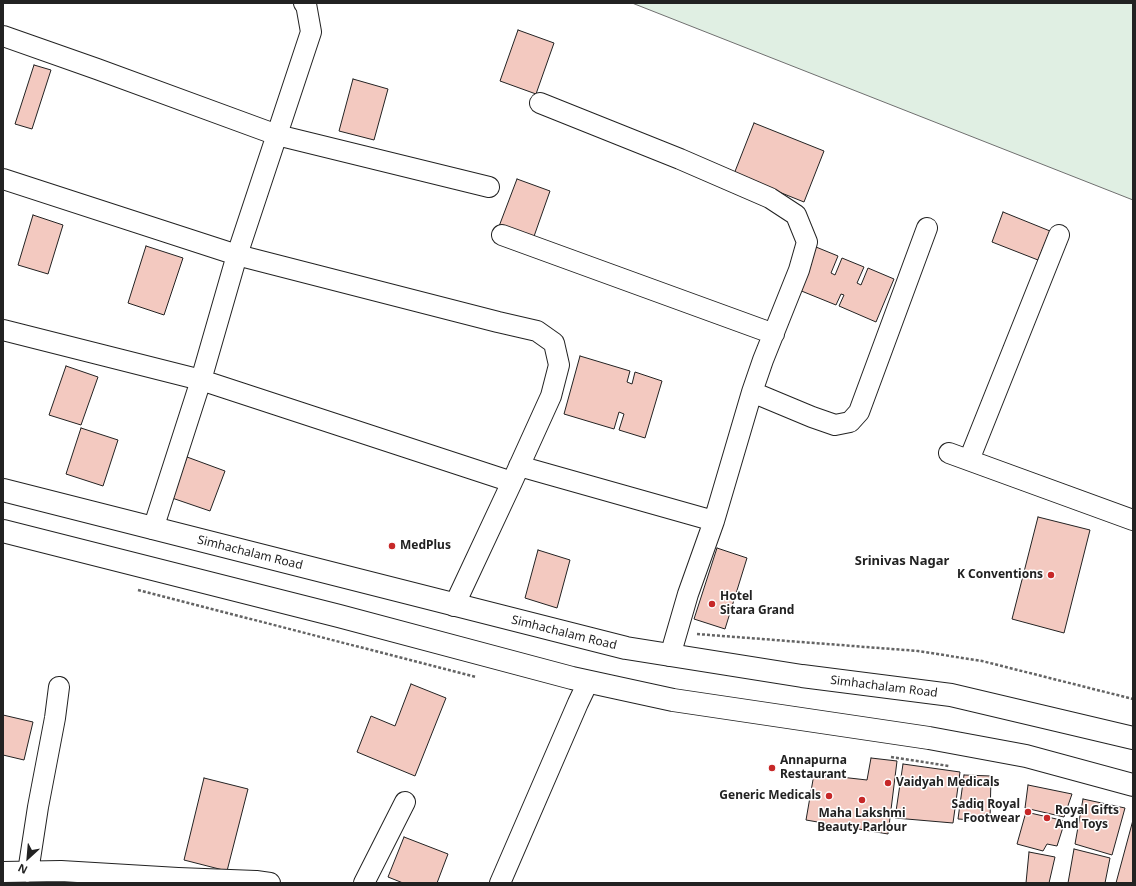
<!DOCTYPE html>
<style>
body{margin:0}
#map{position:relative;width:1136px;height:886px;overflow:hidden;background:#fff;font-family:"Noto Sans",sans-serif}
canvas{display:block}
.frame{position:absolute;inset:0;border:4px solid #222;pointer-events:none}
.north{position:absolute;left:8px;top:838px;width:40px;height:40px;-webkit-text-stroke:3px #fff;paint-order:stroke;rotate:206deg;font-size:11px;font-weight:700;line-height:16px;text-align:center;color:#222}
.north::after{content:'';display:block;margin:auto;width:14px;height:18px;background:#222;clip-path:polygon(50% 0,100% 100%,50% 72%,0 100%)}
</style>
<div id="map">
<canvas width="1136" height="886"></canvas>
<div class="frame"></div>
<div class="north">N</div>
</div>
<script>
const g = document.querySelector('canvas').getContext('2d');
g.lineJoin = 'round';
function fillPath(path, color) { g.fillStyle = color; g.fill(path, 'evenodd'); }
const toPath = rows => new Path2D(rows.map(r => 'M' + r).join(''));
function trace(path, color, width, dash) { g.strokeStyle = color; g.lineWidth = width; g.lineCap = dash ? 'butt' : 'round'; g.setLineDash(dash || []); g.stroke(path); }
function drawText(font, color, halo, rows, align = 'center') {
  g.font = font + ' "Noto Sans",sans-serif'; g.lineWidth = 3; g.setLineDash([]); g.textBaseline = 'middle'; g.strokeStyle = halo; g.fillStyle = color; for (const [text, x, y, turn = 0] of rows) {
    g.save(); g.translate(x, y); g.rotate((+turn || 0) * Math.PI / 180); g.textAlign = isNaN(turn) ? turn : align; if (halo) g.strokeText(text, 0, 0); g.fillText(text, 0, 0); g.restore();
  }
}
const green = toPath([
 [632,3,1133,3,1133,200,632,3]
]);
fillPath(green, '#e0efe3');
trace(green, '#6f6f6f', 1);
const building = toPath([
 [518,30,554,43,536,94,500,81,518,30],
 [34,65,51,70,32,129,15,124,34,65],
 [353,79,388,89,374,140,339,131,353,79],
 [754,123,824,151,804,202,734,174,754,123],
 [517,179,550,191,532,242,498,229,517,179],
 [1003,212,1050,231,1038,260,992,242,1003,212],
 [33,215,63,225,48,274,18,265,33,215],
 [146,246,183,258,164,315,128,303,146,246],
 [816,247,838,256,831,273,835,275,842,258,864,267,857,283,861,285,868,268,894,279,876,322,839,306,844,295,841,294,836,305,799,290,816,247],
 [580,356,630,371,627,382,632,384,635,372,662,381,645,438,619,430,624,414,619,412,614,429,564,414,580,356],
 [66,366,98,377,81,425,49,415,66,366],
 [81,428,118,440,103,486,66,474,81,428],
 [187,457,225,471,210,511,172,498,187,457],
 [1038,517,1090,530,1064,633,1012,619,1038,517],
 [717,548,747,558,725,629,694,619,717,548],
 [538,550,570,560,557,608,525,598,538,550],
 [411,684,446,698,415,776,357,752,371,716,395,726,411,684],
 [3,715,33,722,24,760,3,755,3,715],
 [871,758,897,761,888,834,806,820,814,774,867,780,871,758],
 [903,764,960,772,953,823,895,818,903,764],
 [964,775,991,776,990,821,958,819,964,775],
 [204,778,248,789,227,871,184,860,204,778],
 [1028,785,1072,794,1064,817,1025,808,1028,785],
 [1083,799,1125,808,1112,855,1075,844,1083,799],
 [1026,812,1065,821,1057,846,1047,844,1043,851,1017,844,1026,812],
 [1133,820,1133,883,1116,883,1133,820],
 [404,837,448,854,437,883,403,883,388,877,404,837],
 [1074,849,1110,858,1105,883,1068,883,1074,849],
 [1029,852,1055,857,1049,883,1026,883,1029,852]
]);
fillPath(building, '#f3c9c0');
trace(building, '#222', 1);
const street = toPath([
 [304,3,306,4,311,32,237,255,498,322,537,331,554,343,559,365,551,396,512,482,454,606],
 [3,36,97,69,277,135,489,187],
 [540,103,680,159,770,198,796,215,807,242,799,270,763,360,752,392,714,521,688,594,670,656],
 [3,179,237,255,201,380,512,482],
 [502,235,774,334],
 [3,330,201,380,153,529],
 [752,392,812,417,835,425,850,422,859,412,927,228],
 [949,453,1133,520],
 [969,460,1059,235],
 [519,466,714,521],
 [3,872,61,871,178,878,256,881,270,883],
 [28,872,38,807,55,718,59,687],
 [364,883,405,802],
 [500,883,578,703,588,682]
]);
const primary = toPath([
 [3,490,626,648,802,676,951,695,1133,738],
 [3,531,339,616,572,678,673,700,929,738,1026,756,1133,785]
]);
trace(street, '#222', 22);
trace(primary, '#222', 24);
trace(toPath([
 [138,590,476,677],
 [697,634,918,651,982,661,1133,699],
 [891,757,949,766]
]), '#646464', 2.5, [3, 2]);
trace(street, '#fff', 20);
trace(primary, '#fff', 22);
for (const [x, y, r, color] of [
 [392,546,4,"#c62828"],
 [1051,575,4,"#c62828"],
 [712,604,4,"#c62828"],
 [772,768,4,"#c62828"],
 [888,783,4,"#c62828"],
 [829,796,4,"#c62828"],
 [862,800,4,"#c62828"],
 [1028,812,4,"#c62828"],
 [1047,818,4,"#c62828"]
]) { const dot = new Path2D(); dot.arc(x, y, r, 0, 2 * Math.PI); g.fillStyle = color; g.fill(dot); trace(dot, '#fff', 1.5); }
drawText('bold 12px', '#222', '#fff', [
 ["MedPlus",400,546],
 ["K Conventions",1043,575,"right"],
 ["Hotel",720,597],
 ["Sitara Grand",720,611],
 ["Annapurna",780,761],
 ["Restaurant",780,775],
 ["Vaidyah Medicals",896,783],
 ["Generic Medicals",821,796,"right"],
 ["Sadiq Royal",1020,805,"right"],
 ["Footwear",1020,819,"right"],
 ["Royal Gifts",1055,811],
 ["And Toys",1055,825],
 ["Maha Lakshmi",862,814,"center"],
 ["Beauty Parlour",862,828,"center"]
], 'left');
drawText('12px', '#222', '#fff', [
 ["Simhachalam Road",250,553,14],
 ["Simhachalam Road",564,633,14],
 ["Simhachalam Road",884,687,7]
]);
drawText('bold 13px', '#222', '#fff', [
 ["Srinivas Nagar",902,561]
]);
</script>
